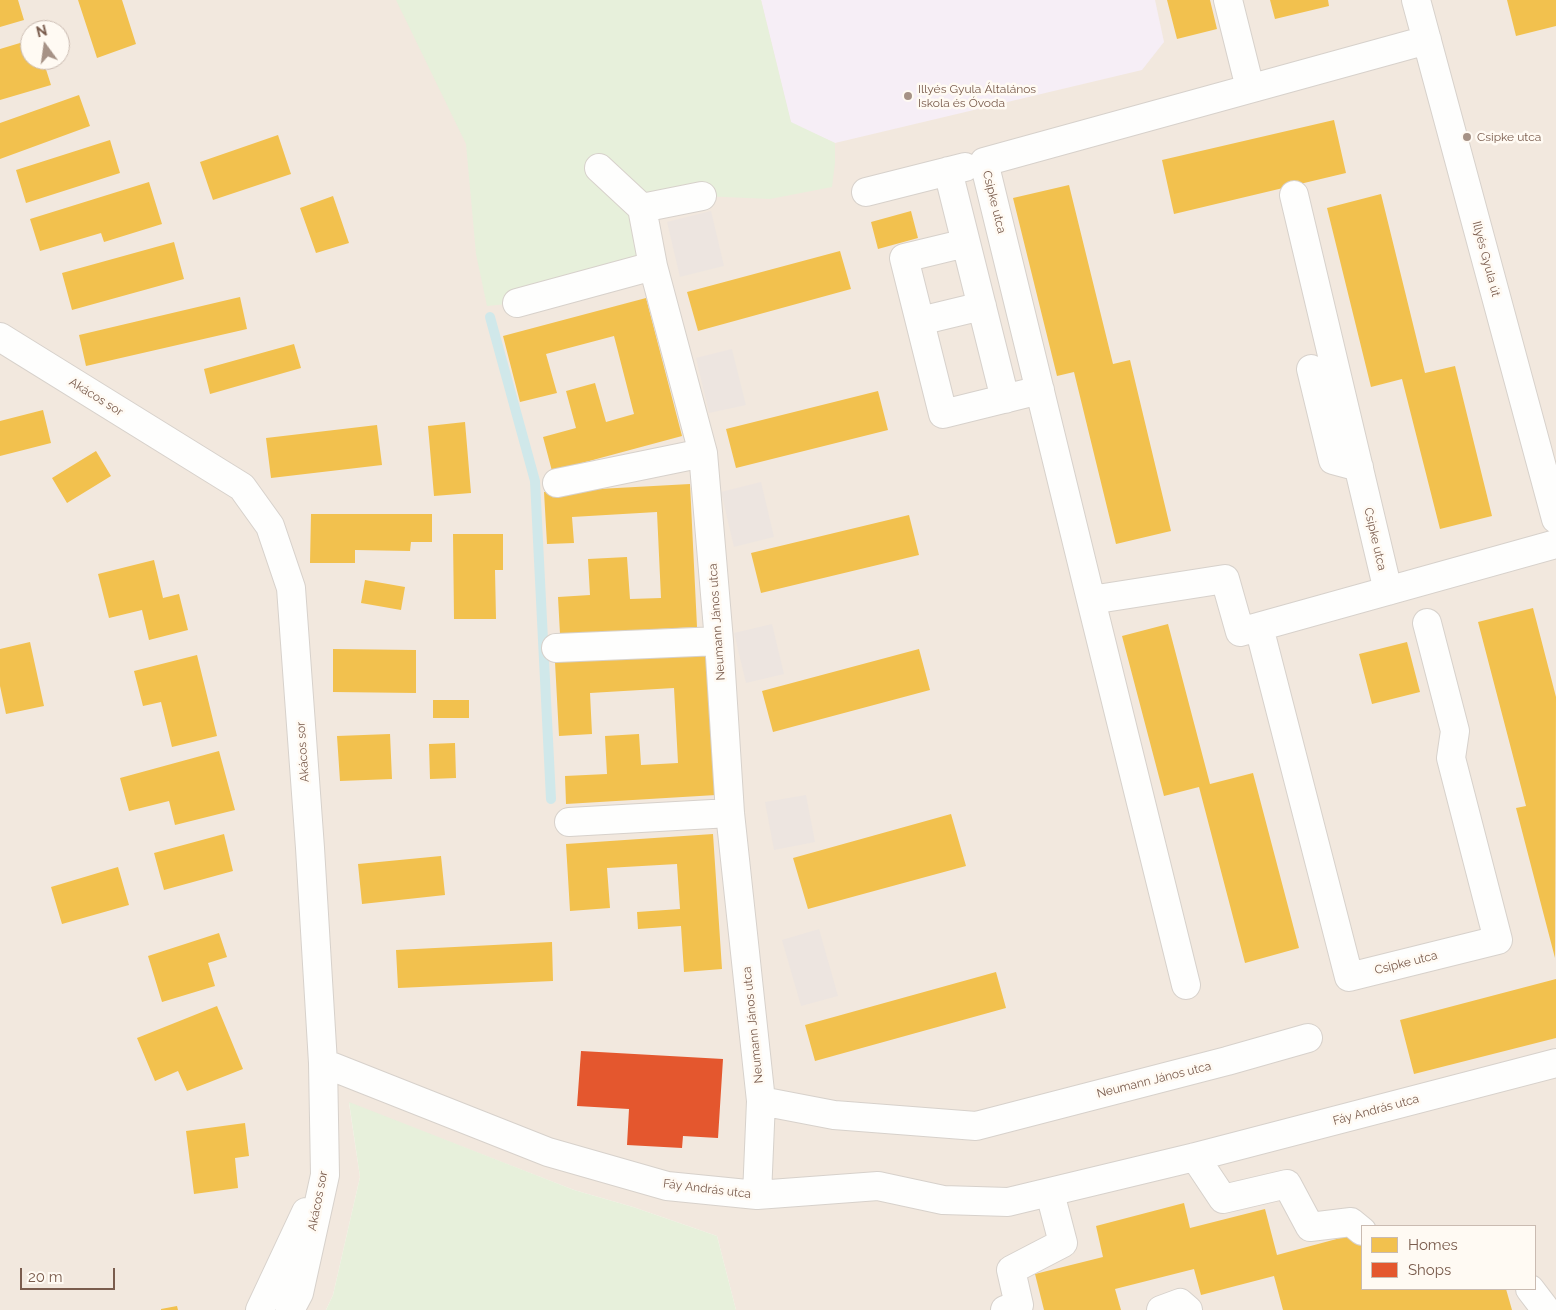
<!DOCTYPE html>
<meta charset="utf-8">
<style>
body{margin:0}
#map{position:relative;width:1556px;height:1310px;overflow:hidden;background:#f9f5f0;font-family:Raleway,sans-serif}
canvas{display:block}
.legend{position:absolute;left:1361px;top:1225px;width:175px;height:65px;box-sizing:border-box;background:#fffaf3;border:1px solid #cabbb1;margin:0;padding:6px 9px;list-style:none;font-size:15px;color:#7a5c4d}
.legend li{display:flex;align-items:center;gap:10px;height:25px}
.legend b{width:25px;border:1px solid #cabbb1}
.north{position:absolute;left:20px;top:20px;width:50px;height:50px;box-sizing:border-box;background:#fffaf3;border:1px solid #cabbb1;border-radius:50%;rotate:346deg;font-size:14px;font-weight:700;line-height:20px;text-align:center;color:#7a5c4d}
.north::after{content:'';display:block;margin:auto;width:18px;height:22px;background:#a69286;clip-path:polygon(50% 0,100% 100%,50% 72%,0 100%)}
.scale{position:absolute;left:20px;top:1268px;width:95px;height:22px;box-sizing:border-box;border:2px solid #7a5c4d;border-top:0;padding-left:6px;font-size:15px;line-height:18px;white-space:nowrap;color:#7a5c4d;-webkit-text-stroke:4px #fffaf3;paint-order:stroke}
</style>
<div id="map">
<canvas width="1556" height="1310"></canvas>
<ul class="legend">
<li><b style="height:14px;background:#f2c14e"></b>Homes</li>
<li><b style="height:14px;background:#e4572e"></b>Shops</li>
</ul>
<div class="north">N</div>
<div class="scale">20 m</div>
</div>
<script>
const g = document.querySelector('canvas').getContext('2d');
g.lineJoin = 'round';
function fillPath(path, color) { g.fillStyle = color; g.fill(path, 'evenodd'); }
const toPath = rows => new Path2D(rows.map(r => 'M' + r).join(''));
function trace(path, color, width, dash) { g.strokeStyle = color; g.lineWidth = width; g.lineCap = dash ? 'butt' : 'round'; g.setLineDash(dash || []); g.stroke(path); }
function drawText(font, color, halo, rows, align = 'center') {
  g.font = font + ' Raleway,sans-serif'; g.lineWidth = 5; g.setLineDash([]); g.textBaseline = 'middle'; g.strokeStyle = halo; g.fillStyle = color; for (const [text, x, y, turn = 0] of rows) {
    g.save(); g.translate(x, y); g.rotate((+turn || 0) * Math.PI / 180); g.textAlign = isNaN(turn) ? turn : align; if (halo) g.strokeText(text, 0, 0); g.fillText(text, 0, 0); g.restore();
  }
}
fillPath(toPath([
 [0,0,1556,0,1556,1310,736,1310,717,1236,633,1207,574,1190,349,1103,360,1177,333,1295,326,1310,0,1310],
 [30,30,60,30,60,60,30,60],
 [1362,1226,1535,1226,1535,1289,1362,1289]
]), '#f2e8de');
fillPath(toPath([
 [711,211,724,266,680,277,667,222],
 [732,349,746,405,709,413,696,358],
 [761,482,774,537,734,547,721,492],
 [772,624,784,674,746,683,734,633],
 [806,795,815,842,774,850,765,802],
 [819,929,838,996,801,1006,782,940]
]), '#ede5e0');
fillPath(toPath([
 [761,0,1155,0,1164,42,1142,70,835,143,791,123]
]), '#f6eef6');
fillPath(toPath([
 [396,0,761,0,791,122,835,143,835,163,832,187,770,199,702,196,643,208,653,266,517,303,487,306,476,254,466,144],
 [349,1102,574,1190,633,1207,717,1236,736,1310,326,1310,333,1295,360,1177]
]), '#e7f0db');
fillPath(toPath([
 [0,0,18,0,24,20,0,27],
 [78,0,122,0,136,44,97,58],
 [1167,0,1210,0,1217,29,1177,39],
 [1270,0,1328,0,1329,6,1275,19],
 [1507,0,1556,0,1556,26,1516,36],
 [30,40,30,60,43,60,51,85,0,100,0,49],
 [79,95,90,126,0,159,0,123],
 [1334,120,1346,173,1174,214,1162,160],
 [278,135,291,174,213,200,200,162],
 [110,140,120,173,26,203,16,170],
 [149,182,162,224,104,242,101,233,40,251,30,219],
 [1069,185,1113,364,1130,360,1171,531,1116,544,1074,372,1057,376,1013,198],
 [1381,194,1425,373,1455,366,1492,516,1440,529,1402,379,1371,387,1327,208],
 [333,196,349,243,316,253,300,208],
 [911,211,918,238,878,249,871,222],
 [174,242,184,279,72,310,62,273],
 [840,251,851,289,698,331,687,292],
 [240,297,247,329,86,366,79,335],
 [646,298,682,436,552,471,543,437,576,428,566,391,595,383,606,422,634,414,614,336,546,354,557,393,520,402,503,336],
 [294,344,301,368,210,394,204,369],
 [878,391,888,430,736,468,726,429],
 [43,410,51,443,0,456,0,421],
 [465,422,471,493,434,496,428,426],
 [377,425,382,465,271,478,266,438],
 [96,451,111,476,67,503,52,478],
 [690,484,697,627,560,634,558,597,590,595,588,559,627,557,630,599,661,598,657,512,572,517,574,543,547,544,544,492],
 [311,514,432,514,432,542,411,542,410,551,355,550,355,563,310,563],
 [909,515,919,555,761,593,751,553],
 [453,534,503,534,503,570,495,570,496,619,454,619],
 [154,560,163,598,179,594,188,630,149,640,142,610,109,618,98,574],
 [365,580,405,587,401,610,361,603],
 [1533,608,1556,697,1555,958,1516,808,1526,806,1478,622],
 [1168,624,1210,784,1253,773,1299,948,1245,963,1199,787,1164,796,1122,636],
 [30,642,44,706,6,714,0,686,0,649],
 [1407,642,1420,692,1372,704,1359,654],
 [333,649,416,650,416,693,333,692],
 [919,649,930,690,773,732,762,691],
 [708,653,716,795,566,804,565,776,607,774,605,736,639,734,641,765,678,763,674,688,590,693,592,734,559,736,555,662],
 [197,655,217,736,172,747,161,702,143,706,134,671],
 [433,700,469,700,469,718,433,718],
 [390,734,392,779,340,781,337,736],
 [455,743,456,778,430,779,429,744],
 [219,751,235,810,175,825,169,801,129,811,120,778],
 [951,814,966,866,808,909,793,858],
 [224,834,233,871,164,890,154,853],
 [713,834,722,969,684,972,681,926,638,929,637,912,680,909,677,864,607,868,610,908,570,911,566,844],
 [441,856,445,895,362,904,358,864],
 [118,867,129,905,62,924,51,887],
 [219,933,227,957,208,963,215,986,162,1002,148,956],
 [552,942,553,981,398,988,396,950],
 [996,972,1006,1008,815,1061,805,1025],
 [1556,979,1556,1038,1414,1074,1400,1020],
 [217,1006,243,1069,187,1091,178,1071,155,1081,137,1038],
 [245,1123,249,1156,235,1158,238,1188,194,1194,186,1131],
 [1184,1203,1190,1228,1265,1209,1277,1255,1359,1233,1362,1244,1362,1289,1506,1289,1512,1310,1283,1310,1274,1276,1201,1295,1194,1269,1115,1289,1121,1310,1044,1310,1035,1274,1103,1257,1096,1226],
 [177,1306,178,1310,161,1310,161,1309]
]), '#f2c14e');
fillPath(toPath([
 [581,1051,723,1059,718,1138,683,1136,682,1148,627,1145,629,1109,577,1106]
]), '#e4572e');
trace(toPath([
 [490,317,535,481,551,799]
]), '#d0e8ea', 10);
const minor = toPath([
 [1228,0,1250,88],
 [1416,0,1556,519],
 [1427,40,984,162,1091,600,1225,579,1240,632,1556,544],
 [599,168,642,208,653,266,703,453,719,641,730,813,761,1101,757,1195],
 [948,171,1005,399],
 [866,192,965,167],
 [1294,195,1388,591],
 [642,208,702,196],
 [966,243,904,258,943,414,1040,390],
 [517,303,653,266],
 [920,321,982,306],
 [0,337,242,487,270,526,291,588,310,848,323,1063,325,1175,299,1293,290,1310],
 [1311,369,1333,460,1359,467],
 [557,483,703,453],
 [1091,600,1186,985],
 [1259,627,1349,977,1498,940,1451,758,1455,731,1427,623],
 [556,648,719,641],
 [569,822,730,813],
 [323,1063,548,1152,667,1186,757,1195,878,1186,943,1200,1008,1202,1195,1157,1556,1063],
 [761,1101,834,1115,976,1126,1227,1061,1308,1038],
 [1195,1157,1223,1199,1287,1184,1310,1227,1351,1222,1362,1231],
 [1530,1289,1546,1310],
 [260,1310,306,1212],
 [1005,1310,1019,1305,1011,1270,1063,1243,1050,1193],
 [1161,1310,1180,1303,1188,1310]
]);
trace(minor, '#d7d1cb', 30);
trace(minor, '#fefefd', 28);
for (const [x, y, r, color] of [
 [908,96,5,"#a69286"],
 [1467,137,5,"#a69286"]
]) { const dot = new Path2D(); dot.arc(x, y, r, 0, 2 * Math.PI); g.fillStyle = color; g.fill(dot); trace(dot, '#fffaf3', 2); }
drawText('12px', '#7a5c4d', '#fffaf3', [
 ["Illyés Gyula Általános",918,89],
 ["Iskola és Óvoda",918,103],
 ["Csipke utca",1477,137]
], 'left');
drawText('12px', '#7a5c4d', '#fffaf3', [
 ["Csipke utca",994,202,76],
 ["Illyés Gyula út",1486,259,75],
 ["Akácos sor",96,397,32],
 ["Csipke utca",1375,539,77],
 ["Neumann János utca",717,622,-94],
 ["Akácos sor",303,752,-94],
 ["Csipke utca",1406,963,-14],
 ["Neumann János utca",753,1025,-96],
 ["Neumann János utca",1154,1080,-14],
 ["Fáy András utca",1376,1110,-15],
 ["Fáy András utca",707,1189,7],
 ["Akácos sor",318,1201,-79]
]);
</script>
